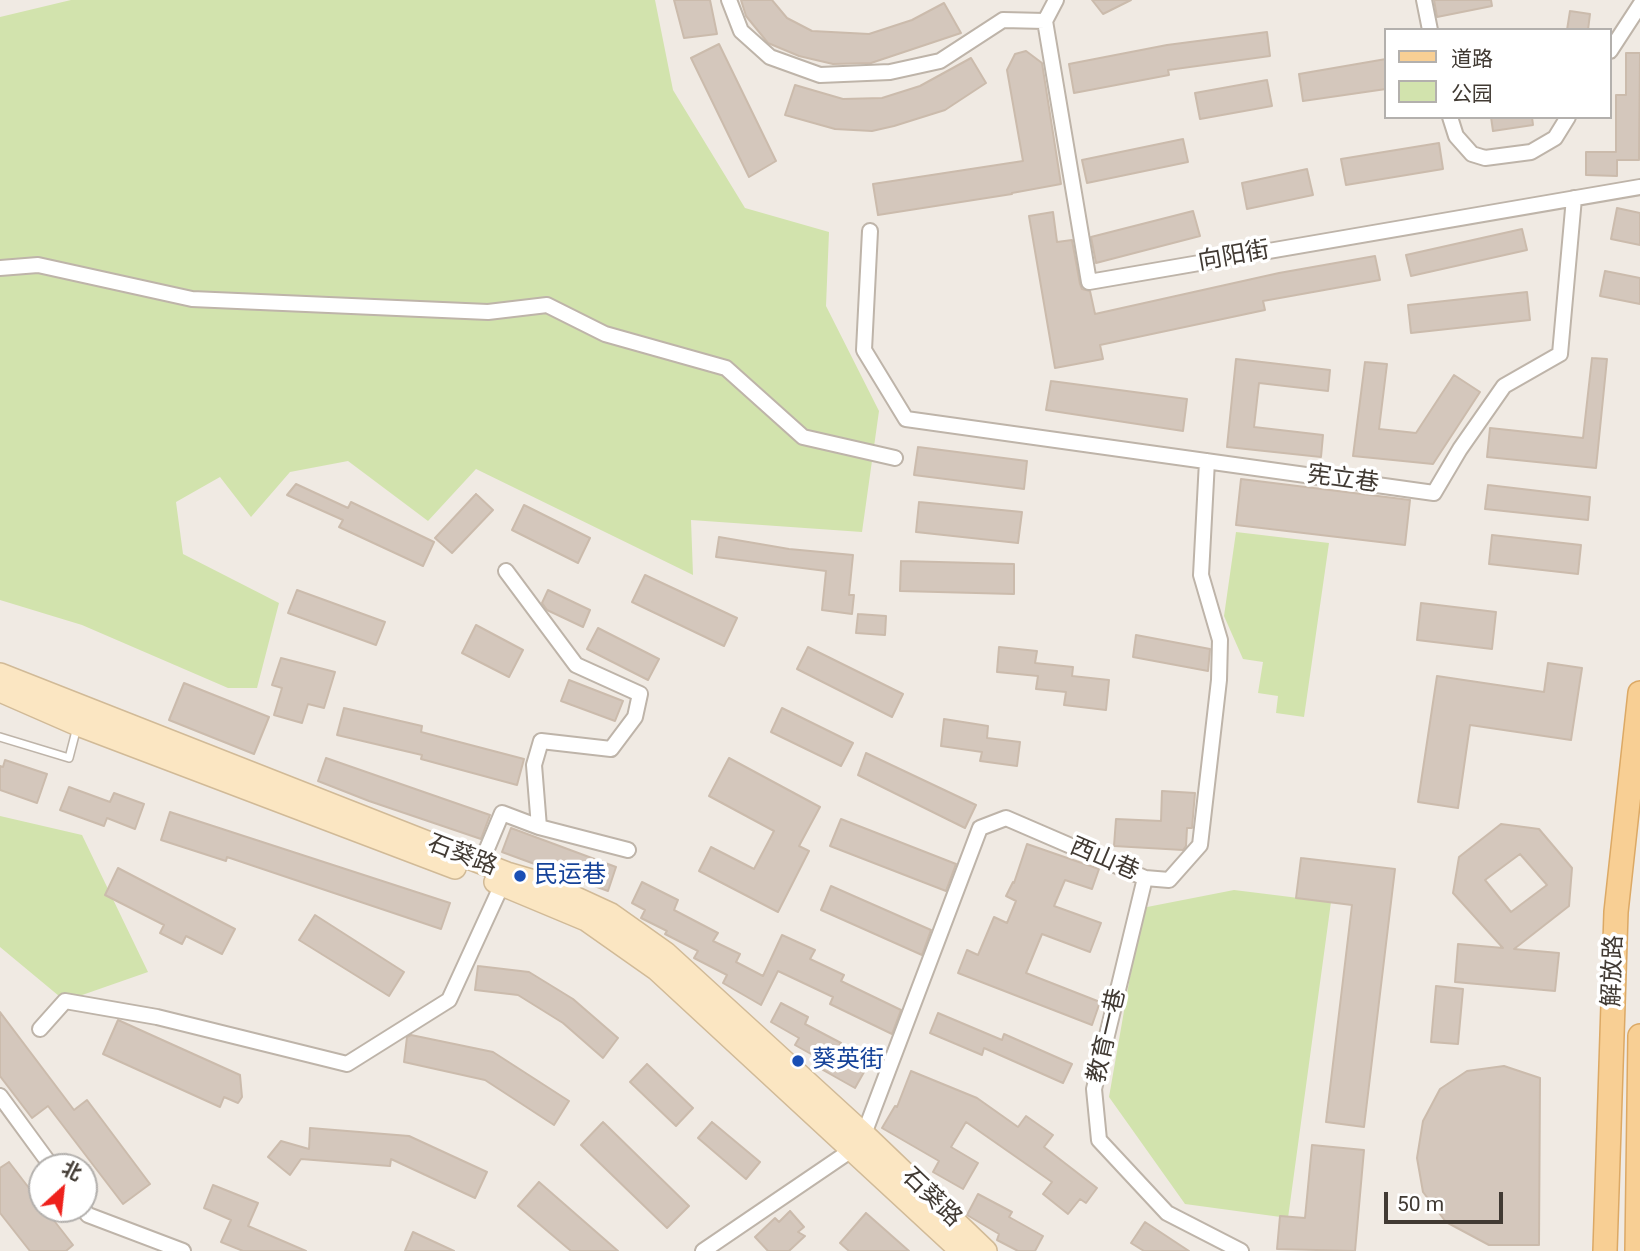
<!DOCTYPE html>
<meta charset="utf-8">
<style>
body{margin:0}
#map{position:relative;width:1640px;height:1251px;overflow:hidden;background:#f0eae3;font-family:Roboto,"Noto Sans SC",sans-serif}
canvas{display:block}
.legend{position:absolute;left:1384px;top:28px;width:228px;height:91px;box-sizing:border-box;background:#fff;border:2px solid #b3b0ad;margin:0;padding:9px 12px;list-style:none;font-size:21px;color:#413a33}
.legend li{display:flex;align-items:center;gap:14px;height:35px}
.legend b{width:35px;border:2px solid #b3b0ad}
.north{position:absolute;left:28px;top:1153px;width:70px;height:70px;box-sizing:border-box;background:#fff;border:2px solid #b3b0ad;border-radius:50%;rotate:27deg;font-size:19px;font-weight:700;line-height:28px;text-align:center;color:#413a33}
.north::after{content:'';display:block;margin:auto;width:24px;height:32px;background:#ee211c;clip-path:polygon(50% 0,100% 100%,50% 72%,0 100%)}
.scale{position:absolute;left:1384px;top:1192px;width:119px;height:32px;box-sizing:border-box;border:4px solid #413a33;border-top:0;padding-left:9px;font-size:21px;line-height:24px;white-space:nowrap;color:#413a33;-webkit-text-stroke:5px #fff;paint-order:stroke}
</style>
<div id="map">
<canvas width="1640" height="1251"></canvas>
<ul class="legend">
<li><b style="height:9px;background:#f8cf94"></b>道路</li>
<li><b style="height:19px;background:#d2e3ad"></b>公园</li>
</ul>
<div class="north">北</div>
<div class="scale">50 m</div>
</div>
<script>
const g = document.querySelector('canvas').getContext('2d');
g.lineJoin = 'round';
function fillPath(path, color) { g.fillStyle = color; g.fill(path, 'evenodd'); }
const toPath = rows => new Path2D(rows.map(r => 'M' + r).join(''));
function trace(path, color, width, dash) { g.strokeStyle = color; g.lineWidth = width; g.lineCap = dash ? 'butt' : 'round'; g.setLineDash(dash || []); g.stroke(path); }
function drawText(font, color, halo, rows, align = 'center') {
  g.font = font + ' Roboto,"Noto Sans SC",sans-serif'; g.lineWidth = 7; g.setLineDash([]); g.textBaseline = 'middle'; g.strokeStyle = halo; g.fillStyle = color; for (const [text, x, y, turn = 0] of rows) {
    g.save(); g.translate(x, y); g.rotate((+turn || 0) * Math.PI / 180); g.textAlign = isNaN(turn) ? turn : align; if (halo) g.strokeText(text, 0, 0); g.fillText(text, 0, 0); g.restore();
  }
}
fillPath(toPath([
 [71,0,655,0,673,90,745,208,829,232,826,306,879,411,862,532,691,520,693,575,476,469,428,521,348,461,290,472,251,517,220,477,176,502,183,554,279,603,257,688,228,688,82,625,0,600,0,17],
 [1236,532,1329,543,1304,717,1276,713,1278,696,1258,693,1263,662,1243,659,1224,616],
 [0,816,82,835,148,972,65,1001,0,947],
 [1234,890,1331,902,1288,1218,1185,1204,1109,1097,1142,908]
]), '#d2e3ad');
const building = toPath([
 [674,0,710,0,717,34,684,38,674,0],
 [741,0,772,0,787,18,812,31,869,34,912,20,944,3,961,33,871,63,833,64,799,56,768,43,746,16,741,0],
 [1092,0,1131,0,1103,14,1092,0],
 [1434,0,1491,0,1492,6,1437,17,1434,0],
 [1570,11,1590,14,1588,30,1567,30,1570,11],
 [1267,32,1270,56,1168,70,1169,75,1074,93,1069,64,1167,45,1267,32],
 [719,44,776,161,749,177,691,58,719,44],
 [1026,51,1042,63,1061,184,1012,193,1012,194,878,215,873,184,1023,161,1007,70,1015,54,1026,51],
 [1626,53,1640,53,1639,160,1617,160,1617,176,1586,175,1586,152,1616,152,1616,95,1626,95,1626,53],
 [971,58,986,83,945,110,894,126,872,131,835,129,785,115,795,85,843,99,882,98,920,86,971,58],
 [1386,59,1386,89,1303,101,1299,74,1386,59],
 [1267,80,1272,106,1200,119,1195,93,1267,80],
 [1491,117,1532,117,1533,125,1493,131,1491,117],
 [1183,139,1188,162,1087,183,1082,160,1183,139],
 [1439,143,1443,169,1346,185,1341,159,1439,143],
 [1307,169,1313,195,1247,209,1242,183,1307,169],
 [1617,208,1640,213,1640,245,1611,239,1617,208],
 [1193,211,1200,236,1096,263,1091,237,1193,211],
 [1053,212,1057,242,1072,240,1080,284,1082,289,1090,291,1095,314,1279,273,1375,256,1380,280,1263,301,1265,310,1100,345,1103,359,1055,368,1029,216,1053,212],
 [1522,229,1527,250,1411,276,1406,255,1522,229],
 [1605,271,1640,278,1640,304,1600,296,1605,271],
 [1527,292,1530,320,1411,333,1408,305,1527,292],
 [1592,358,1607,359,1596,468,1487,457,1490,428,1583,438,1592,358],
 [1236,359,1330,370,1328,391,1259,383,1254,427,1323,435,1321,457,1227,447,1236,359],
 [1365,362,1387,364,1379,429,1416,433,1454,375,1480,392,1433,464,1353,456,1365,362],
 [1051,381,1187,399,1183,431,1046,410,1051,381],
 [918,447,1027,461,1024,489,914,475,918,447],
 [1241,479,1410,500,1405,545,1236,525,1241,479],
 [296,484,348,508,351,502,434,542,423,566,339,527,343,520,287,495,296,484],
 [1488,485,1590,497,1588,520,1485,509,1488,485],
 [476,494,493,510,452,553,435,538,476,494],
 [919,502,1022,512,1018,543,916,532,919,502],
 [524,505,590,538,578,563,512,530,524,505],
 [1492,535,1581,545,1578,574,1489,564,1492,535],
 [719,537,789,549,853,555,849,595,854,595,852,614,822,610,826,571,716,557,719,537],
 [901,561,1014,564,1014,594,900,591,901,561],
 [645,575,737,618,724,646,632,602,645,575],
 [297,590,385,622,376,645,288,613,297,590],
 [548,590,590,610,583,627,547,610,542,603,548,590],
 [1421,603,1496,612,1492,649,1417,640,1421,603],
 [858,614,886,616,885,635,856,633,858,614],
 [476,625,523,650,509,677,462,653,476,625],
 [598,628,659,659,648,680,587,649,598,628],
 [1136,635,1210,649,1208,671,1133,657,1136,635],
 [808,647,903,694,892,717,797,669,808,647],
 [999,647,1037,651,1035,663,1073,667,1072,676,1109,680,1106,710,1064,705,1066,692,1036,689,1038,676,997,672,999,647],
 [281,658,335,672,324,708,308,704,302,723,274,715,282,688,272,685,281,658],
 [1548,663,1582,668,1571,740,1470,725,1458,808,1418,802,1437,676,1544,692,1548,663],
 [569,680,623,701,615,721,561,701,569,680],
 [184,683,269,717,254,754,169,720,184,683],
 [344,708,422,726,421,732,524,759,517,785,421,759,422,755,337,735,344,708],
 [782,708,853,743,841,766,771,732,782,708],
 [944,719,988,726,987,738,1020,742,1017,766,980,761,982,752,941,746,944,719],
 [866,753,976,805,965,828,858,775,866,753],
 [326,758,490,815,481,839,369,801,318,781,326,758],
 [729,758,820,807,799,846,809,851,778,912,699,871,711,847,754,869,774,831,709,796,729,758],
 [5,760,47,774,37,803,0,790,0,766,3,767,5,760],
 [69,787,110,802,114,793,144,804,135,829,107,818,104,826,60,810,69,787],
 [1162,791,1195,793,1192,828,1187,828,1186,846,1183,850,1114,846,1116,819,1161,821,1162,791],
 [170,812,450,903,441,929,227,857,226,861,161,840,170,812],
 [841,819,956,864,946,891,830,846,841,819],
 [1501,824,1539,829,1572,868,1569,906,1514,949,1559,953,1555,991,1455,982,1458,944,1503,948,1453,893,1459,857,1501,824],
 [1520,854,1547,885,1511,912,1485,880,1520,854],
 [511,828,616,867,608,891,502,852,511,828],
 [1027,844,1099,869,1092,889,1065,880,1054,906,1101,923,1090,952,1042,934,1026,973,1100,1002,1092,1025,958,973,967,950,978,955,994,917,1007,923,1016,901,1006,896,1013,882,1014,883,1027,844],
 [1301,858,1395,869,1364,1127,1326,1122,1352,905,1296,898,1301,858],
 [118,868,235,929,222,954,186,936,182,944,160,933,164,925,105,895,118,868],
 [642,882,678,900,674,910,718,933,713,941,740,954,736,962,763,976,782,935,815,950,810,959,844,975,841,981,901,1010,892,1034,830,1004,833,997,778,971,761,1005,723,983,727,975,694,958,698,951,665,934,667,931,641,918,645,910,632,903,642,882],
 [831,886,931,930,922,955,821,910,831,886],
 [315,915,404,972,389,996,299,940,315,915],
 [478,966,529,972,573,999,618,1038,603,1058,563,1023,518,995,475,990,478,966],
 [1436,986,1463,989,1458,1044,1431,1042,1436,986],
 [781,1003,808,1017,805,1024,841,1043,838,1048,868,1065,855,1088,823,1070,827,1063,795,1045,799,1038,771,1022,781,1003],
 [0,1012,74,1110,87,1100,150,1184,123,1204,48,1106,32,1118,0,1076,0,1012],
 [938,1013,1002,1040,1004,1034,1072,1064,1063,1083,984,1048,982,1055,930,1033,938,1013],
 [118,1020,240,1075,242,1097,238,1103,224,1097,220,1107,103,1054,118,1020],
 [411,1035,493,1052,569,1101,554,1125,485,1080,404,1062,407,1037,411,1035],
 [647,1064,693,1108,676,1126,630,1082,647,1064],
 [1504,1066,1540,1078,1539,1245,1489,1245,1446,1222,1423,1192,1417,1158,1423,1121,1440,1089,1467,1071,1504,1066],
 [911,1071,977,1098,1018,1127,1026,1116,1053,1135,1044,1147,1097,1188,1086,1203,1080,1199,1068,1214,1043,1194,1052,1182,966,1122,951,1147,978,1163,963,1189,933,1172,939,1161,882,1128,895,1106,897,1107,911,1071],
 [603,1122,689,1206,667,1228,581,1145,603,1122],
 [712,1122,760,1162,746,1179,698,1138,712,1122],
 [310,1128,409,1136,487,1172,475,1198,391,1159,390,1166,301,1159,290,1175,268,1157,281,1141,309,1149,310,1128],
 [1312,1145,1364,1150,1355,1251,1277,1249,1280,1216,1305,1218,1312,1145],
 [9,1162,42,1205,42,1209,45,1209,73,1245,66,1251,30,1251,0,1213,0,1168,9,1162],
 [539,1182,618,1251,571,1251,518,1206,539,1182],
 [213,1185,258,1203,248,1226,306,1251,243,1251,221,1242,231,1220,204,1208,213,1185],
 [978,1194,1012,1212,1009,1217,1043,1236,1035,1251,1018,1251,997,1240,999,1234,967,1215,978,1194],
 [790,1211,804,1227,798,1232,805,1236,789,1251,768,1251,755,1237,775,1218,779,1222,790,1211],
 [866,1213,909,1251,849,1251,840,1243,866,1213],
 [1145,1222,1189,1251,1144,1251,1131,1243,1145,1222],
 [413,1232,454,1251,405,1251,413,1232]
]);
fillPath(building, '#d4c7bc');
trace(building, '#cbbbac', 2);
const lane = toPath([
 [0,737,69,758,77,727]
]);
const street = toPath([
 [729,0,741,31,770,57,820,75,890,72,940,61,1003,20,1045,21,1056,0],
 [1424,0,1430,30],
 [1045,21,1089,282,1640,187],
 [1610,51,1640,5],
 [1450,117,1456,136,1472,154,1485,158,1531,152,1555,138,1568,117],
 [870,231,864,350,906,419,1434,493,1460,449,1504,386,1560,354,1574,198],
 [0,268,38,265,192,299,488,312,547,305,605,334,726,368,803,437,895,458],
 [506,571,576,665,640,694,635,717,611,749,541,741,534,765,539,827],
 [481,863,502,813,539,827,628,850],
 [1145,878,1094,1089,1099,1140,1167,1213,1241,1251],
 [40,1029,65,1001,157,1017,347,1064,449,1000,505,878],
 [0,1096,52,1167],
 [83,1209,88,1215,183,1251],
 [703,1251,853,1149,864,1134,980,828,1006,818,1145,878,1169,880,1200,845,1219,680,1220,640,1201,575,1207,461]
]);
const secondary = toPath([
 [0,674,417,838,507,873,548,885,611,914,666,953,864,1134,986,1251],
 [0,691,78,725,455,868],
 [495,882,586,920,657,970,961,1251]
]);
const primary = toPath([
 [1605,1251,1616,912,1640,693],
 [1637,1251,1640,1036]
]);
trace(lane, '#beb4a9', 10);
trace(street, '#beb4a9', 18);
trace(secondary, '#d1ba97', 24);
trace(primary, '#dca965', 26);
trace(lane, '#fff', 7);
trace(street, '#fff', 14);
trace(secondary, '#fbe6c2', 21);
trace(primary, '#f8cf94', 23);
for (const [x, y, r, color] of [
 [520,876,7,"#1a4fb4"],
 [798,1061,7,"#1a4fb4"]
]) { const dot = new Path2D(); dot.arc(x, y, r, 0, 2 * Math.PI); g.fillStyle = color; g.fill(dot); trace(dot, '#fff', 2.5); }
drawText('24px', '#413a33', '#fff', [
 ["向阳街",1234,257,-10],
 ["宪立巷",1343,480,8],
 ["石葵路",462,856,21],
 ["西山巷",1104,860,23],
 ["解放路",1614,971,-88],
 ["教育一巷",1108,1036,-77],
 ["石葵路",931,1198,44]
]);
drawText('24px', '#164399', '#fff', [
 ["民运巷",534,876],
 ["葵英街",812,1061]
], 'left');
</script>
